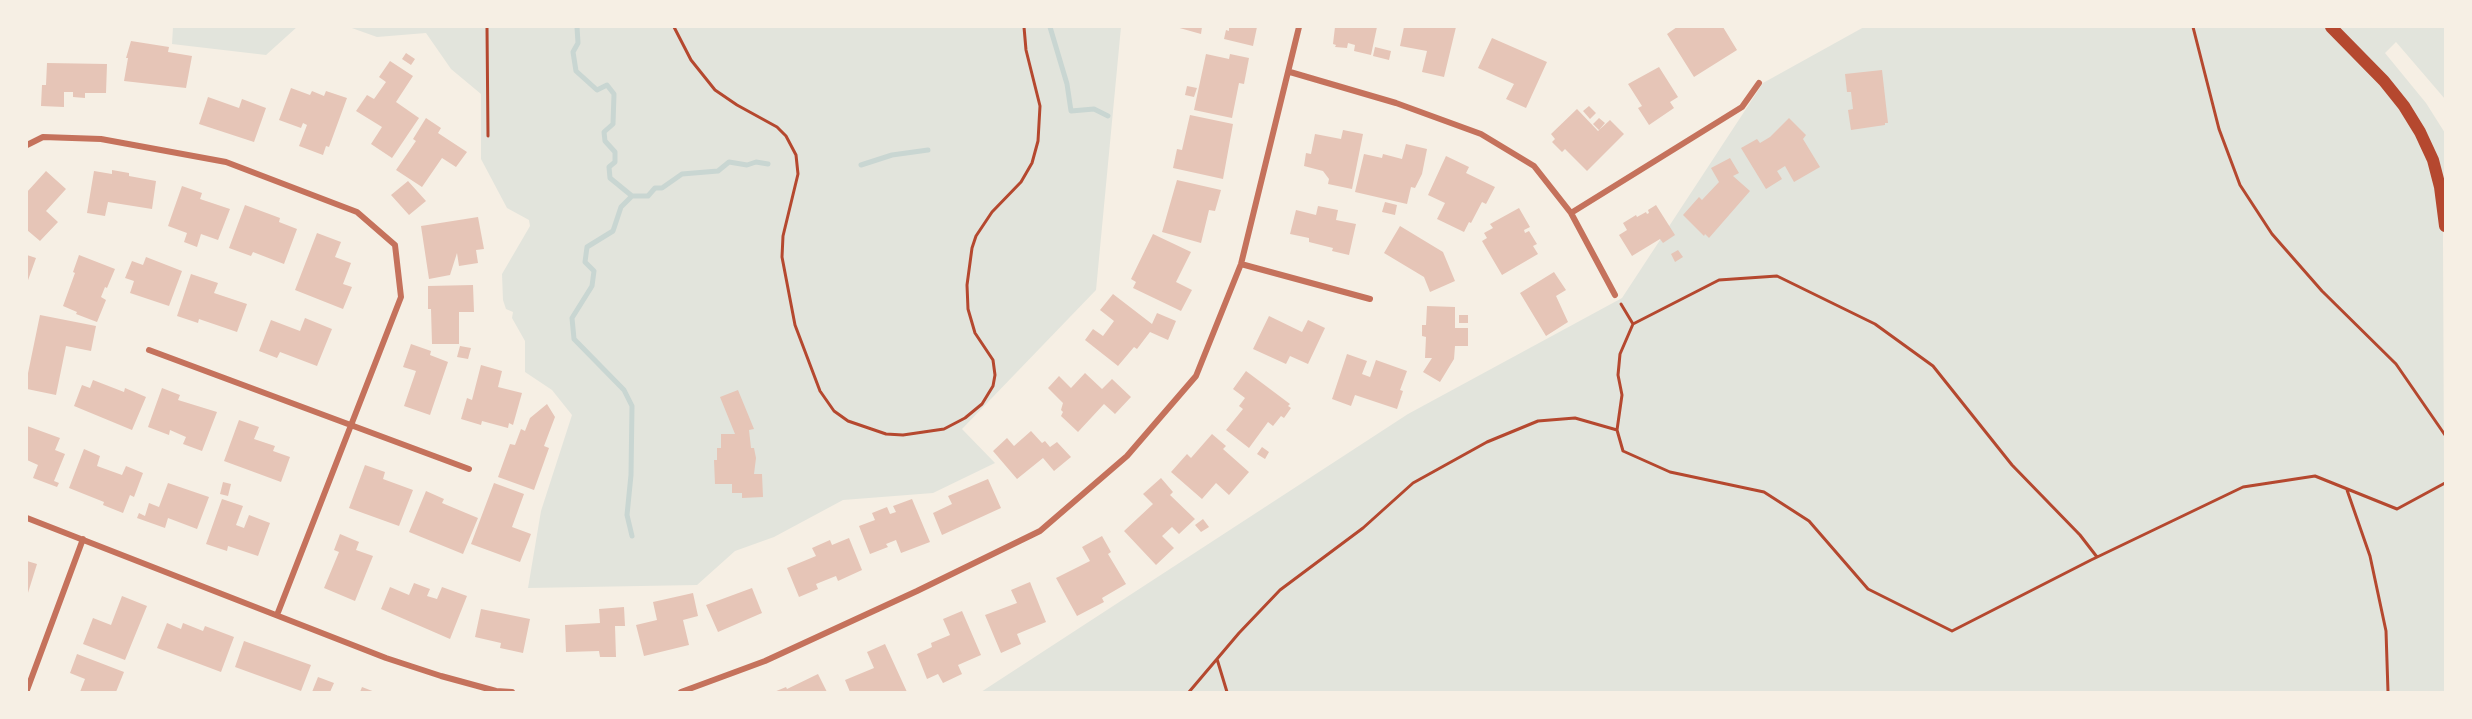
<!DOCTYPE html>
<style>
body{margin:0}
#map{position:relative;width:2472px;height:719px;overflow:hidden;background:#f6efe4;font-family:"Nunito Sans",sans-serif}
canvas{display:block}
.frame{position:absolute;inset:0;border:28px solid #f6efe4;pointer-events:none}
</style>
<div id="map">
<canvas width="2472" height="719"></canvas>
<div class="frame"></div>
</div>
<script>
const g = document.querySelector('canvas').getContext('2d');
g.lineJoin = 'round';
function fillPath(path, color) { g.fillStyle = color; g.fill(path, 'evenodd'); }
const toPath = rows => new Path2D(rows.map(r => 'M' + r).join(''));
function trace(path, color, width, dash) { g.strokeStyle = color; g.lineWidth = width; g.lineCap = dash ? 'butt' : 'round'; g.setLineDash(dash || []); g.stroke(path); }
fillPath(toPath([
 [173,27,297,27,266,55,172,44],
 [349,27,1121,27,1096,290,962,429,995,463,933,493,843,500,774,537,735,551,697,585,528,588,541,511,572,415,552,390,525,372,525,341,512,318,513,312,506,309,503,300,502,274,530,226,529,220,507,208,481,159,481,94,451,69,426,33,377,37],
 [1864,27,2445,27,2445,99,2396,42,2385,53,2426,103,2445,133,2443,240,2445,692,981,692,1408,414,1622,298,1763,83]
]), '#e2e4dc');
trace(toPath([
 [577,27,578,43,573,52,576,71,597,90,607,85,614,94,613,124,604,132,605,141,615,152,615,162,609,167,610,178,632,196,648,196,655,188,662,188,682,174,718,171,729,162,747,165,756,162,768,164],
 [1050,27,1067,84,1071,111,1094,109,1108,116],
 [861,165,892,155,928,150],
 [632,536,627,515,631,475,632,406,624,390,574,339,572,318,592,286,594,271,585,262,587,247,613,231,621,207,632,196]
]), '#c9d6d2', 5);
fillPath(toPath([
 [1176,27,1202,27,1201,34],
 [1229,27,1257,27,1253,46,1224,39,1226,30,1229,31],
 [1335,27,1377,27,1371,55,1354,51,1355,45,1348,43,1347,48,1335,47,1336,45,1333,44],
 [1404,27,1456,27,1444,77,1422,72,1427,51,1400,46],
 [1677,27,1723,27,1737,50,1694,77,1667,34],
 [1492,38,1547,62,1526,108,1506,99,1514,84,1478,68],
 [131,41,169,47,168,52,192,56,186,88,124,81,128,58,126,58],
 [1375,47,1391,51,1389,60,1373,56],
 [406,53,415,59,411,65,402,59],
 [1206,54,1229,59,1230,54,1249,58,1244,84,1239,83,1232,118,1194,110],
 [390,61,413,76,396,102,419,118,392,158,371,144,382,127,356,111,367,95,374,99,386,82,379,77],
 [47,63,107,64,106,93,85,93,85,98,73,97,73,92,64,92,64,107,41,106,42,85,46,85],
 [1659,67,1678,97,1670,102,1674,108,1649,125,1638,108,1642,106,1628,84],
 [1882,70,1888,123,1885,123,1885,125,1851,130,1848,110,1853,109,1851,92,1847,92,1845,74],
 [1187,86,1197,88,1194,97,1185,95],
 [291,88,310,95,312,91,324,96,326,91,347,98,329,147,326,146,323,155,299,146,307,125,303,123,301,128,279,120],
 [208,97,239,108,242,99,266,108,254,142,199,124],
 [1589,106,1596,113,1590,119,1583,111],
 [1577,109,1598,131,1610,120,1624,134,1587,171,1565,149,1562,152,1552,142,1555,139,1551,134],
 [1190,115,1233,124,1223,179,1173,168,1177,149,1182,150],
 [426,118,441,128,438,133,467,152,456,167,442,158,422,187,396,170,416,141,413,139],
 [1599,118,1605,123,1599,130,1593,124],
 [1789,118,1806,135,1803,139,1820,167,1794,182,1785,166,1777,171,1782,179,1766,189,1741,148,1757,139,1760,143,1770,137],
 [1343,130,1363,134,1352,189,1328,184,1329,179,1323,171,1304,166,1306,153,1311,154,1315,134,1341,139],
 [1406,144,1427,149,1422,174,1415,188,1411,187,1407,204,1355,192,1364,154,1382,158,1383,154,1402,159],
 [1446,156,1469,167,1466,173,1495,187,1486,204,1482,202,1471,223,1469,222,1464,232,1437,219,1445,203,1428,195],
 [1730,158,1739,173,1733,176,1750,191,1709,238,1705,234,1704,236,1683,215,1699,197,1702,200,1719,182,1711,168],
 [112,170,129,173,129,176,156,181,152,209,108,202,105,216,87,213,94,171,112,174],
 [46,171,66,189,46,211,58,222,40,241,27,230,27,192],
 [1177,180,1221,190,1215,211,1209,210,1201,243,1162,232],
 [408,181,426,201,409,215,391,195],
 [182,186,202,193,200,199,230,209,218,240,201,234,197,247,184,242,187,233,168,226],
 [1385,202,1397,205,1395,215,1382,212],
 [245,205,280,218,279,222,297,229,284,264,253,252,251,256,229,248],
 [1656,205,1675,235,1663,243,1660,239,1632,256,1619,235,1627,230,1623,223,1636,215,1637,217,1646,212,1647,214,1649,213,1648,210],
 [1318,206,1338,210,1336,220,1356,224,1349,255,1332,251,1333,248,1309,242,1309,238,1290,234,1296,210,1316,215],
 [1519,208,1530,227,1524,230,1525,233,1529,231,1537,244,1533,246,1538,254,1502,275,1482,241,1487,238,1484,233,1493,228,1490,224],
 [478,217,484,249,476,250,478,263,459,266,457,253,450,275,429,279,421,226],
 [1400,226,1443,252,1455,281,1430,292,1424,277,1384,253],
 [317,233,341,242,335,257,351,263,343,284,352,287,343,309,295,290],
 [1153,234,1191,252,1176,282,1192,290,1181,311,1133,288,1136,282,1131,279],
 [1678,250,1683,257,1675,262,1671,254],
 [27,255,36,258,27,283],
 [79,255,115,269,107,288,105,287,101,297,106,300,97,322,76,314,77,312,63,306,75,273,73,272],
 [146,257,182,271,169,306,130,293,134,281,125,278,132,261,143,265],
 [1554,272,1566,290,1556,296,1568,322,1546,336,1520,293],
 [191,274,218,283,214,293,247,304,237,332,199,319,198,323,177,316],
 [473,285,474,312,459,312,459,344,432,344,431,309,428,309,428,286],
 [1113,294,1152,324,1157,313,1176,321,1168,340,1150,332,1137,349,1134,347,1118,366,1085,340,1093,329,1103,336,1114,321,1100,310],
 [1427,306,1455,307,1455,328,1468,328,1468,346,1455,346,1454,359,1440,382,1423,372,1432,358,1425,358,1426,337,1422,336,1422,325,1426,325],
 [40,315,96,326,91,351,66,346,56,395,27,389,27,378],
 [1459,315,1468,315,1468,323,1459,323],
 [1269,316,1302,332,1308,320,1325,328,1308,364,1290,356,1286,364,1253,349],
 [305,318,332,329,317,366,280,352,277,358,259,351,271,320,300,331],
 [411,344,431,351,430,355,448,362,430,415,404,406,416,371,403,367],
 [460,346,471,348,468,359,457,357],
 [1347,354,1367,361,1362,374,1370,377,1376,360,1407,371,1400,390,1403,391,1397,409,1355,395,1351,406,1332,399],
 [481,365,502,371,498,387,522,393,513,425,509,423,508,428,482,421,481,425,461,419,467,398,472,400],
 [1246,371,1290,404,1288,406,1291,408,1284,418,1281,416,1273,426,1268,422,1249,448,1226,430,1243,409,1239,406,1245,398,1233,389],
 [1085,373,1102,389,1112,379,1131,397,1115,414,1104,404,1078,432,1061,416,1063,412,1061,410,1063,403,1048,388,1059,376,1071,388],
 [93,380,124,392,125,388,146,397,132,430,74,406,82,385,90,388],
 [162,388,180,395,178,400,217,412,202,451,183,444,186,437,170,430,169,435,148,427],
 [738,390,754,429,749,430,751,448,754,448,756,458,754,474,762,474,763,497,742,498,742,493,732,493,732,484,715,484,714,460,717,460,717,448,721,448,721,434,735,434,720,397],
 [547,404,555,417,544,446,549,448,534,490,498,477,510,444,515,445,521,429,525,431,530,418],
 [239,420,259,427,254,439,275,446,273,451,290,457,281,482,224,461],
 [27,426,60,438,55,450,65,454,54,481,59,483,57,487,33,478,38,465,27,460],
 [1031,431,1042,443,1045,441,1050,447,1057,442,1071,457,1054,471,1043,458,1017,479,993,451,1007,438,1014,446],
 [1212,434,1226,446,1223,449,1249,472,1229,495,1216,483,1202,499,1171,472,1187,454,1191,458],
 [1262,447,1269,452,1265,459,1257,454],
 [84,449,100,456,97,466,122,475,126,466,143,473,134,497,130,495,123,513,103,505,104,502,69,488],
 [365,465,385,472,383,479,413,490,399,526,349,508],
 [1161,478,1173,492,1170,495,1195,519,1179,534,1172,527,1162,536,1174,548,1156,565,1124,531,1153,504,1143,494],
 [988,479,1001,508,942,535,933,513,952,504,948,496],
 [223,482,231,484,228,496,220,494],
 [168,483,209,497,197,529,168,518,165,528,137,518,139,513,145,516,149,503,159,507],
 [494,483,524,494,512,527,531,534,520,562,471,544],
 [426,491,444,499,442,503,478,518,463,554,409,532],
 [222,499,243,506,236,525,244,528,249,515,270,523,258,556,228,546,227,551,206,544],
 [912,499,930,542,901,553,896,540,886,544,888,547,870,554,859,526,875,520,872,513,887,507,890,514,896,512,893,506],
 [1203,519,1209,527,1201,532,1195,525],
 [340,534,359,542,356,550,373,556,355,601,324,588,339,552,334,550],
 [1102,536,1111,552,1108,554,1126,584,1102,598,1104,602,1077,616,1056,578,1090,561,1082,547],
 [849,538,862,570,838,581,836,576,816,584,818,589,799,597,787,568,816,556,812,548,830,540,832,545],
 [27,561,37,564,27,596],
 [1030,582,1046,622,1017,634,1021,644,1001,653,985,615,1017,603,1011,590],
 [414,583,430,589,427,596,437,599,442,587,467,596,450,639,381,609,390,587,409,595],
 [752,588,762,613,718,632,706,605],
 [693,593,698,616,683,620,689,645,644,656,636,625,657,620,653,602],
 [122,596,147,606,125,660,83,644,93,618,111,625],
 [624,607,625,626,615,626,616,657,600,657,599,651,566,652,565,625,600,623,599,609],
 [481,609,530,619,523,653,500,648,501,643,475,637],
 [962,611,981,655,958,665,962,674,943,683,938,674,927,679,917,654,932,647,931,643,950,635,943,619],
 [167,623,181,629,183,623,203,631,205,626,234,637,221,672,157,648],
 [244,641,311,665,301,691,235,667],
 [885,644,907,692,850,692,845,680,874,668,867,652],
 [77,654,124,672,116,692,80,692,85,679,70,673],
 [818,674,827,692,774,692,786,687,787,689],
 [318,677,334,683,330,692,312,692],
 [362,687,375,692,360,692]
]), '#e6c5b7');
trace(toPath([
 [487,27,488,136],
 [674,27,691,60,715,90,737,105,777,127,786,136,796,155,798,174,783,236,782,257,795,325,820,391,834,411,848,421,886,434,903,435,944,429,965,418,982,404,993,386,995,375,993,360,975,333,968,309,967,285,972,248,976,236,992,212,1021,182,1032,163,1038,141,1040,106,1026,50,1024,27],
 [2193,27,2219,129,2240,185,2272,234,2322,291,2396,364,2445,435],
 [1621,304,1633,324,1620,354,1618,375,1622,395,1617,430,1623,451,1670,472,1764,492,1809,521,1868,589,1952,631,2091,560,2243,487,2315,476,2397,509,2445,483],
 [1633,324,1719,280,1777,276,1875,324,1933,366,2012,465,2080,535,2097,557],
 [2347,490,2370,556,2386,631,2388,692],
 [1217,659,1227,692],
 [1189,692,1239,633,1280,590,1363,528,1413,483,1487,442,1538,421,1575,418,1617,430]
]), '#b5482f', 3);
trace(toPath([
 [1290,72,1396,103,1481,134,1534,166,1571,213,1615,295],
 [27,145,43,137,101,139,226,162,357,212,395,245,401,297,277,615],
 [1571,213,1742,107,1759,83],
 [1241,264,1370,299],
 [149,350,469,469],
 [27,518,386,658,441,676,496,691,512,692],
 [27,690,83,539],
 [681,692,765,661,917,591,1040,531,1127,456,1196,376,1241,264,1299,27]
]), '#c5725c', 6);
trace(toPath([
 [2331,27,2384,81,2404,106,2420,132,2433,160,2440,187,2445,226]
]), '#b5482f', 12);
</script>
